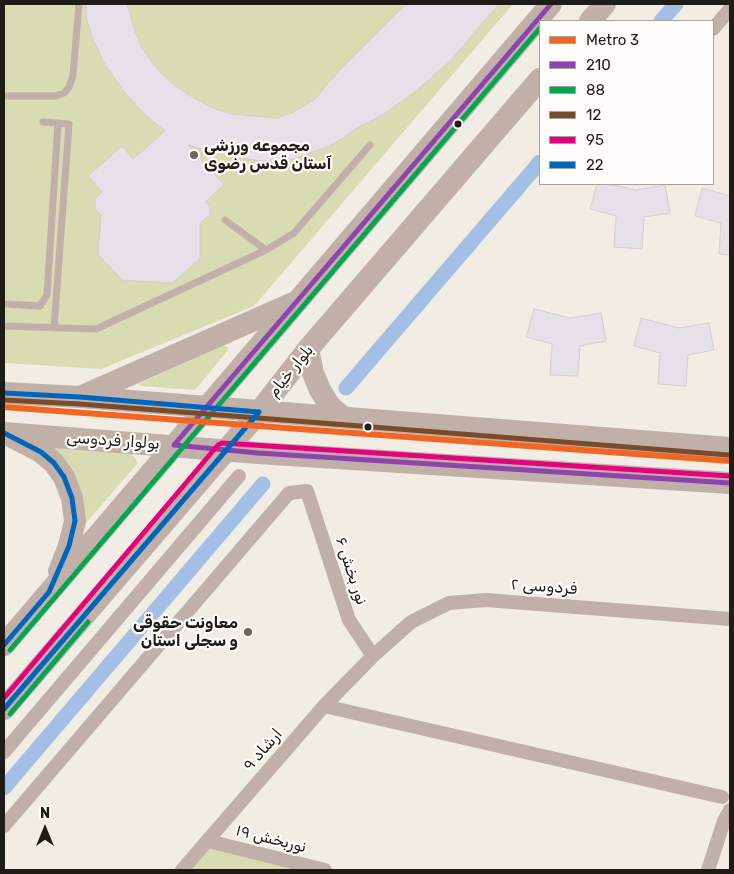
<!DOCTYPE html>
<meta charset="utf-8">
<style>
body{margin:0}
#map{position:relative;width:734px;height:874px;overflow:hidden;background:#f1ede5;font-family:Rubik,sans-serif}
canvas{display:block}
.frame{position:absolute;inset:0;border:5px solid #1e1c17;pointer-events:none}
.legend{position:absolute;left:539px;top:20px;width:175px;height:165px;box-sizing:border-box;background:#fefdfa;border:1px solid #a4a39f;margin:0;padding:6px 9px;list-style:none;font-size:15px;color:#1e1c17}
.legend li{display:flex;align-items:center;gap:10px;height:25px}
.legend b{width:25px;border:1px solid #a4a39f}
.north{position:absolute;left:20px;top:804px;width:50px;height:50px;-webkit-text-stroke:4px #fefdfa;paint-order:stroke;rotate:0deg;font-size:14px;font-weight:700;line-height:20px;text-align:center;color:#1e1c17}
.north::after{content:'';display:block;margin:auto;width:18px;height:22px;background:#1e1c17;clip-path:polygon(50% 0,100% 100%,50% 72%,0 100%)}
</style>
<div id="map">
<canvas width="734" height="874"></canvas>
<div class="frame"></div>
<ul class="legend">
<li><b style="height:6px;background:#f26522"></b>Metro 3</li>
<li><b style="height:6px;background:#8e44ad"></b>210</li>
<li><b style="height:6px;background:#00a651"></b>88</li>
<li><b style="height:6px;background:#7a4b2a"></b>12</li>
<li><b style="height:6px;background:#e5007d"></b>95</li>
<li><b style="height:6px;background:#0065bd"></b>22</li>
</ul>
<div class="north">N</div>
</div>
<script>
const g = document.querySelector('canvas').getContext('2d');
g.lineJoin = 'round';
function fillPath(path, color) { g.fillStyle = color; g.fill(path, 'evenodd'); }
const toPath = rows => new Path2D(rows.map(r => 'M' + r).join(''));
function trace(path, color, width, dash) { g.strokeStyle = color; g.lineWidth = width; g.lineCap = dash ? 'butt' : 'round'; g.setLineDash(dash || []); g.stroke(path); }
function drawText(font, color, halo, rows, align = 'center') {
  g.font = font + ' Rubik,Cairo,sans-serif'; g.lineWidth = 4.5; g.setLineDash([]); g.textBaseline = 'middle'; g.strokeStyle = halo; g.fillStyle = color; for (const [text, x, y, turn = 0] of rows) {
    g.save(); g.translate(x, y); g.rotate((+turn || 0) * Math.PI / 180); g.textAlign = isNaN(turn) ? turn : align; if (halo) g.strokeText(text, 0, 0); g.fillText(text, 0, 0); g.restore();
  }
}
fillPath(toPath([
 [4,4,513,4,254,306,101,369,4,363],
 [224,345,229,349,195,390,141,386,138,384],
 [49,445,130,451,138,463,85,524],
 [207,846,310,870,187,870]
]), '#d9dbb2');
trace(toPath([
 [661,21,676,4],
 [346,388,540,162],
 [4,788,263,484]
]), '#a3bfe6', 15);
const building = toPath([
 [86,4,127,4,134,28,142,49,158,70,174,85,194,98,215,109,232,114,276,118,292,113,314,100,339,71,406,4,499,4,451,60,416,91,384,114,353,130,348,135,327,147,293,159,262,161,232,157,188,145,224,185,205,202,210,207,210,215,200,223,200,259,172,283,122,280,98,254,101,215,95,209,95,198,102,192,88,176,122,146,133,159,165,131,143,113,122,89,104,63,93,39,86,17,86,4],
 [597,184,609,184,636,190,665,185,670,213,644,217,642,249,614,247,616,216,590,209,597,184],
 [702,188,730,196,730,255,719,254,721,223,695,216,702,188],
 [534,309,570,318,601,313,606,341,580,346,578,376,550,375,552,344,526,337,534,309],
 [641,318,679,328,709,323,714,350,688,355,686,386,658,384,660,353,634,346,641,318]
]);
fillPath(building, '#e5e1e8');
trace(building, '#d1cfce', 1);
trace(toPath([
 [4,96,56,96,64,93,69,87,73,75,79,4],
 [43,122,69,124,54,328],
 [225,220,266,250],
 [4,304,40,306,47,295,58,123],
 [4,326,96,329,266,250,294,233,370,145]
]), '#c1afa9', 7);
trace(toPath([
 [713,29,730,9],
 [324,706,722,797],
 [4,752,239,476],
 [4,826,289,493,307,491,349,620,373,656],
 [208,841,325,870],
 [182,870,324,706,373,656,411,622,449,603,486,600,730,619],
 [708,870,724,821,730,810]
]), '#c1afa9', 14);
trace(toPath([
 [590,21,605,4],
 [308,349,313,373,320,390,330,406,344,418],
 [4,393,80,397,730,448],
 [82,396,293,303],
 [4,433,258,453,730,483],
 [12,437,41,452,54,463,64,477,72,498,75,521,69,546,59,571],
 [4,645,551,4],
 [4,709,259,412,308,349,540,79]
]), '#c0b0a8', 22);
trace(toPath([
 [174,445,551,4],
 [174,445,258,453,730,483]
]), '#8e44ad', 5);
trace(toPath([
 [10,650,540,28],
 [10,714,88,622]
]), '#00a651', 5);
trace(toPath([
 [4,400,80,404,729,455]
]), '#7a4b2a', 5);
trace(toPath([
 [4,698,218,445,222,443,730,476]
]), '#e5007d', 5);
trace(toPath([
 [4,393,80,397,259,412],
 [4,433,41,452,54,463,64,477,72,498,75,521,69,546,49,592,4,645],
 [4,709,259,412]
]), '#0065bd', 5);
trace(toPath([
 [4,407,730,461]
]), '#f26522', 6);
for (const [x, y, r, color] of [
 [458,124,4.5,"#1e1c17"],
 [194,155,5,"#68655f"],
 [368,427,4.5,"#1e1c17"],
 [248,632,5,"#68655f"]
]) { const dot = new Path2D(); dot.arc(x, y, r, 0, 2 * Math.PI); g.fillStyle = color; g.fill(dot); trace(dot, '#fefdfa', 2); }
drawText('bold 16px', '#1e1c17', '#fefdfa', [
 ["مجموعه ورزشی",204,146],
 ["آستان قدس رضوی",204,164],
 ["معاونت حقوقی",238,623,"right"],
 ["و سجلی استان",238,641,"right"]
], 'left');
drawText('16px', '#1e1c17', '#fefdfa', [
 ["بلوار خیام",291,371,-51],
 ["بولوار فردوسی",113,441,4],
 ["نور بخش ۶",351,571,72],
 ["فردوسی ۲",544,587,4],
 ["ارشاد ۹",263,750,-49],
 ["نوربخش ۱۹",271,839,14]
]);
</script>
